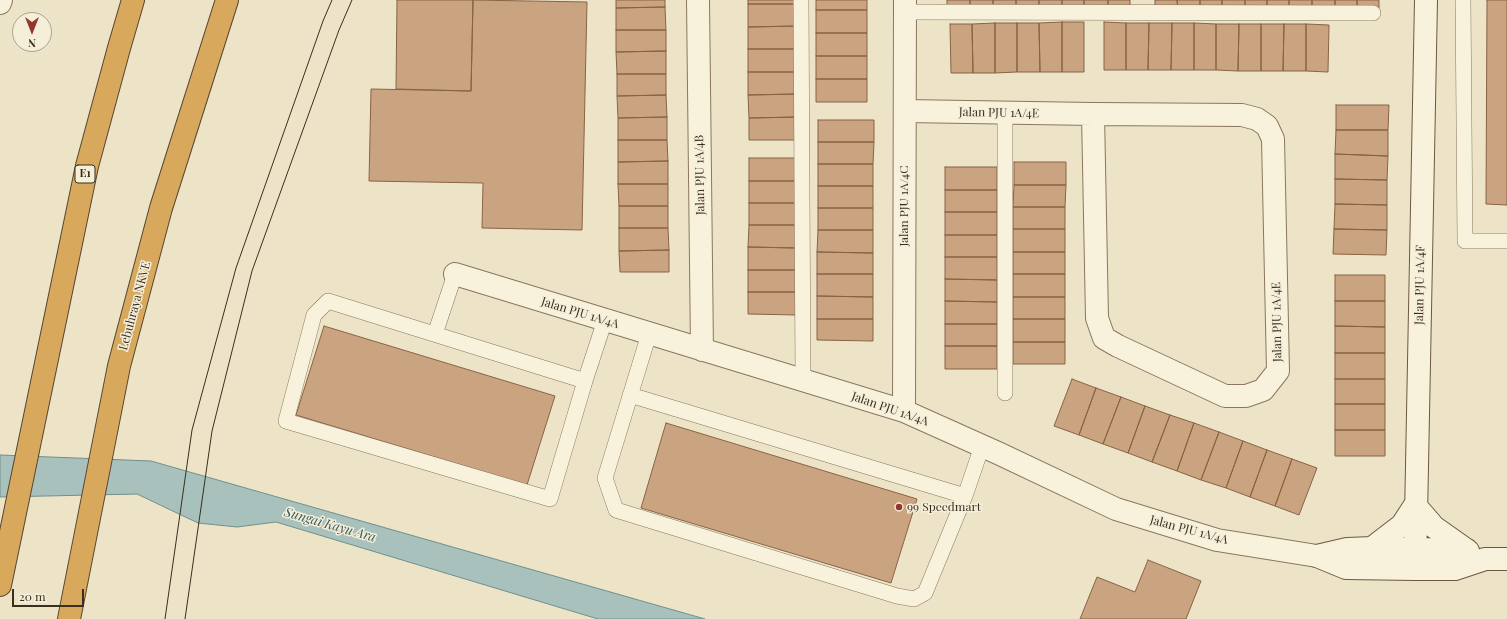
<!DOCTYPE html>
<style>
body{margin:0}
#map{position:relative;width:1507px;height:619px;overflow:hidden;background:#ede4c8;font-family:"Playfair Display",serif}
canvas{display:block}
.north{position:absolute;left:12px;top:12px;width:40px;height:40px;box-sizing:border-box;background:#f5eed8;border:1px solid #aaa18f;border-radius:50%;rotate:180deg;font-size:11px;font-weight:700;line-height:16px;text-align:center;color:#3a2e21}
.north::after{content:'';display:block;margin:auto;width:14px;height:18px;background:#953530;clip-path:polygon(50% 0,100% 100%,50% 72%,0 100%)}
.scale{position:absolute;left:12px;top:589px;width:72px;height:18px;box-sizing:border-box;border:2px solid #3a2e21;border-top:0;padding-left:5px;font-size:12px;line-height:14px;white-space:nowrap;color:#3a2e21;-webkit-text-stroke:3px #f5eed8;paint-order:stroke}
</style>
<div id="map">
<canvas width="1507" height="619"></canvas>
<div class="north">N</div>
<div class="scale">20 m</div>
</div>
<script>
const g = document.querySelector('canvas').getContext('2d');
g.lineJoin = 'round';
function fillPath(path, color) { g.fillStyle = color; g.fill(path, 'evenodd'); }
const toPath = rows => new Path2D(rows.map(r => 'M' + r).join(''));
function trace(path, color, width, dash) { g.strokeStyle = color; g.lineWidth = width; g.lineCap = dash ? 'butt' : 'round'; g.setLineDash(dash || []); g.stroke(path); }
function drawText(font, color, halo, rows, align = 'center') {
  g.font = font + ' "Playfair Display",serif'; g.lineWidth = 3; g.setLineDash([]); g.textBaseline = 'middle'; g.strokeStyle = halo; g.fillStyle = color; for (const [text, x, y, turn = 0] of rows) {
    g.save(); g.translate(x, y); g.rotate((+turn || 0) * Math.PI / 180); g.textAlign = isNaN(turn) ? turn : align; if (halo) g.strokeText(text, 0, 0); g.fillText(text, 0, 0); g.restore();
  }
}
const water = toPath([
 [0,455,151,461,705,619,598,619,276,522,237,527,198,523,137,494,0,497,0,455]
]);
fillPath(water, '#a9c1bc');
trace(water, '#6f908a', 1);
const building = toPath([
 [397,0,473,0,471,91,396,89,397,0],
 [473,0,587,2,582,230,482,228,483,183,369,181,371,89,471,91,473,0],
 [616,0,665,0,665,7,616,8,616,0],
 [748,0,796,0,796,4,748,4,748,0],
 [816,0,867,0,867,10,816,10,816,0],
 [947,0,970,0,970,7,947,7,947,0],
 [970,0,993,0,993,7,970,7,970,0],
 [993,0,1016,0,1016,7,993,7,993,0],
 [1016,0,1039,0,1039,7,1016,7,1016,0],
 [1039,0,1062,0,1062,7,1039,7,1039,0],
 [1062,0,1084,0,1084,7,1062,7,1062,0],
 [1084,0,1108,0,1108,7,1084,7,1084,0],
 [1108,0,1130,0,1130,7,1108,7,1108,0],
 [1155,0,1177,0,1178,9,1155,9,1155,0],
 [1177,0,1200,0,1200,9,1178,9,1177,0],
 [1200,0,1222,0,1222,9,1200,9,1200,0],
 [1222,0,1245,0,1245,9,1222,9,1222,0],
 [1245,0,1267,0,1267,9,1245,9,1245,0],
 [1267,0,1289,0,1289,9,1267,9,1267,0],
 [1289,0,1312,0,1312,8,1289,9,1289,0],
 [1312,0,1335,0,1335,8,1312,8,1312,0],
 [1335,0,1357,0,1357,8,1335,8,1335,0],
 [1357,0,1379,0,1379,8,1357,8,1357,0],
 [1487,0,1507,0,1507,205,1486,204,1487,0],
 [748,4,796,4,797,26,748,27,748,4],
 [665,7,666,30,616,30,616,8,665,7],
 [816,10,867,10,867,33,816,33,816,10],
 [1062,22,1084,22,1084,72,1062,72,1062,22],
 [1062,22,1062,72,1040,72,1039,23,1062,22],
 [1104,22,1126,23,1126,70,1104,70,1104,22],
 [995,23,1017,23,1017,72,995,73,995,23],
 [995,23,995,73,973,73,972,24,995,23],
 [1017,23,1039,23,1040,72,1017,72,1017,23],
 [1126,23,1149,23,1148,70,1126,70,1126,23],
 [1149,23,1172,23,1171,70,1148,70,1149,23],
 [1172,23,1194,23,1194,70,1171,70,1172,23],
 [1194,23,1216,24,1216,70,1194,70,1194,23],
 [950,24,972,24,973,73,951,73,950,24],
 [1216,24,1239,24,1238,71,1216,70,1216,24],
 [1239,24,1261,24,1261,71,1238,71,1239,24],
 [1261,24,1284,24,1283,71,1261,71,1261,24],
 [1284,24,1306,24,1306,71,1283,71,1284,24],
 [1306,24,1329,25,1328,72,1306,71,1306,24],
 [797,26,797,49,748,49,748,27,797,26],
 [616,30,666,30,666,51,616,52,616,30],
 [816,33,867,33,867,56,816,56,816,33],
 [748,49,797,49,797,72,748,72,748,49],
 [666,51,666,74,617,74,616,52,666,51],
 [816,56,867,56,867,79,816,79,816,56],
 [748,72,797,72,797,94,748,95,748,72],
 [617,74,666,74,666,95,617,96,617,74],
 [816,79,867,79,867,102,816,102,816,79],
 [797,94,798,117,749,118,748,95,797,94],
 [666,95,667,117,618,118,617,96,666,95],
 [1336,105,1389,105,1388,130,1336,130,1336,105],
 [667,117,667,140,618,140,618,118,667,117],
 [798,117,798,140,749,140,749,118,798,117],
 [818,120,874,120,874,142,818,142,818,120],
 [1336,130,1388,130,1388,156,1335,154,1336,130],
 [618,140,667,140,668,161,618,162,618,140],
 [818,142,874,142,873,164,818,164,818,142],
 [1335,154,1388,156,1387,180,1335,179,1335,154],
 [749,158,797,158,797,181,749,181,749,158],
 [668,161,668,184,618,184,618,162,668,161],
 [1014,162,1066,162,1066,185,1014,185,1014,162],
 [818,164,873,164,873,186,818,186,818,164],
 [945,167,997,167,997,190,945,190,945,167],
 [1335,179,1387,180,1387,205,1335,204,1335,179],
 [749,181,797,181,797,203,749,203,749,181],
 [618,184,668,184,668,206,619,206,618,184],
 [1014,185,1066,185,1065,207,1013,207,1014,185],
 [818,186,873,186,873,208,818,208,818,186],
 [945,190,997,190,997,212,945,212,945,190],
 [749,203,797,203,797,225,749,225,749,203],
 [1335,204,1387,205,1387,230,1334,229,1335,204],
 [619,206,668,206,668,228,619,228,619,206],
 [1013,207,1065,207,1065,229,1013,229,1013,207],
 [818,208,873,208,873,230,818,230,818,208],
 [945,212,997,212,997,235,945,235,945,212],
 [749,225,797,225,797,248,748,247,749,225],
 [619,228,668,228,669,250,619,251,619,228],
 [1013,229,1065,229,1065,252,1013,252,1013,229],
 [1334,229,1387,230,1386,255,1333,254,1334,229],
 [818,230,873,230,873,253,817,252,818,230],
 [945,235,997,235,997,257,945,257,945,235],
 [748,247,797,248,797,270,748,270,748,247],
 [669,250,669,272,620,272,619,251,669,250],
 [817,252,873,253,873,274,817,274,817,252],
 [1013,252,1065,252,1065,274,1013,274,1013,252],
 [945,257,997,257,997,280,945,279,945,257],
 [748,270,797,270,797,292,748,292,748,270],
 [817,274,873,274,873,297,817,296,817,274],
 [1013,274,1065,274,1065,297,1013,297,1013,274],
 [1335,275,1385,275,1385,301,1335,301,1335,275],
 [945,279,997,280,997,302,945,301,945,279],
 [748,292,797,292,797,315,748,314,748,292],
 [817,296,873,297,873,319,817,319,817,296],
 [1013,297,1065,297,1065,319,1013,319,1013,297],
 [945,301,997,302,997,324,945,324,945,301],
 [1335,301,1385,301,1385,327,1335,326,1335,301],
 [817,319,873,319,873,341,817,340,817,319],
 [1013,319,1065,319,1065,342,1013,342,1013,319],
 [945,324,997,324,997,346,945,346,945,324],
 [324,326,555,396,527,485,296,415,324,326],
 [1335,326,1385,327,1385,353,1335,353,1335,326],
 [1013,342,1065,342,1065,364,1013,364,1013,342],
 [945,346,997,346,997,369,945,369,945,346],
 [1335,353,1385,353,1385,379,1335,379,1335,353],
 [1072,379,1096,388,1079,435,1054,426,1072,379],
 [1335,379,1385,379,1385,404,1335,404,1335,379],
 [1096,388,1121,397,1103,444,1079,435,1096,388],
 [1121,397,1145,406,1128,453,1103,444,1121,397],
 [1335,404,1385,404,1385,430,1335,430,1335,404],
 [1145,406,1170,415,1152,462,1128,453,1145,406],
 [1170,415,1194,423,1177,471,1152,462,1170,415],
 [666,423,917,499,891,583,641,508,666,423],
 [1194,423,1219,432,1201,480,1177,471,1194,423],
 [1335,430,1385,430,1385,456,1335,456,1335,430],
 [1219,432,1243,441,1226,488,1201,480,1219,432],
 [1243,441,1267,450,1250,497,1226,488,1243,441],
 [1267,450,1292,459,1275,506,1250,497,1267,450],
 [1292,459,1317,468,1299,515,1275,506,1292,459],
 [1148,560,1201,581,1186,619,1080,619,1097,577,1135,592,1148,560]
]);
fillPath(building, '#caa380');
trace(building, '#876344', 1);
const lane = toPath([
 [801,0,803,381],
 [1463,0,1465,241,1507,241],
 [905,12,1373,13],
 [1005,113,1005,393],
 [435,334,455,274],
 [649,334,605,478,616,510,897,596,914,599,925,593,965,496,982,446],
 [585,381,328,301,314,315,286,421,550,499,585,381,605,320],
 [630,395,965,496]
]);
const street = toPath([
 [698,0,702,350],
 [0,3,1,0],
 [905,111,1093,114,1242,115,1257,119,1267,126,1273,139,1278,371,1263,390,1246,396,1225,396,1118,346,1104,338,1097,318,1093,114],
 [455,274,904,411,1000,454,1116,509,1217,540,1317,556],
 [904,411,905,0]
]);
const secondary = toPath([
 [1415,505,1434,527,1468,551],
 [1372,548,1402,525,1415,505],
 [1317,556,1346,568,1415,569,1455,569,1485,559,1507,559],
 [1317,556,1347,549,1372,548,1467,550],
 [1415,569,1426,0]
]);
const highway = toPath([
 [0,585,87,166,119,48,133,0],
 [69,619,119,366,161,208,227,0]
]);
trace(lane, '#89775e', 16);
trace(street, '#89775e', 24);
trace(secondary, '#6b5841', 24);
trace(highway, '#574531', 24);
trace(lane, '#f8f1db', 15);
trace(street, '#f8f1db', 22);
trace(secondary, '#f8f1db', 22);
trace(highway, '#d8a95d', 22);
trace(toPath([
 [165,619,192,430,236,268,323,21,332,0],
 [185,619,212,431,252,271,339,30,352,0]
]), '#3a2e21', 1);
for (const [x, y, r, color] of [
 [899,507,4,"#953530"]
]) { const dot = new Path2D(); dot.arc(x, y, r, 0, 2 * Math.PI); g.fillStyle = color; g.fill(dot); trace(dot, '#f5eed8', 1.5); }
for (const [x, y, w] of [
 [85,174,20]
]) { const box = new Path2D(); box.roundRect(x - w / 2, y - 9, w, 18, 3); g.fillStyle = '#f5eed8'; g.fill(box); trace(box, '#3a2e21', 1); }
drawText('bold 11px', '#3a2e21', null, [
 ["E1",85,174]
]);
drawText('12px', '#3a2e21', '#f5eed8', [
 ["Jalan PJU 1A/4E",999,113,1],
 ["Jalan PJU 1A/4B",700,175,-91],
 ["Jalan PJU 1A/4C",904,206,-90],
 ["Jalan PJU 1A/4F",1420,285,-89],
 ["Lebuhraya NKVE",135,306,-75],
 ["Jalan PJU 1A/4A",580,313,17],
 ["Jalan PJU 1A/4E",1277,322,-91],
 ["Jalan PJU 1A/4A",890,409,19],
 ["Jalan PJU 1A/4A",1189,530,15]
]);
drawText('12px', '#3a2e21', '#f5eed8', [
 ["99 Speedmart",907,507]
], 'left');
drawText('italic 13px', '#315959', '#f5eed8', [
 ["Sungai Kayu Ara",330,525,16]
]);
</script>
